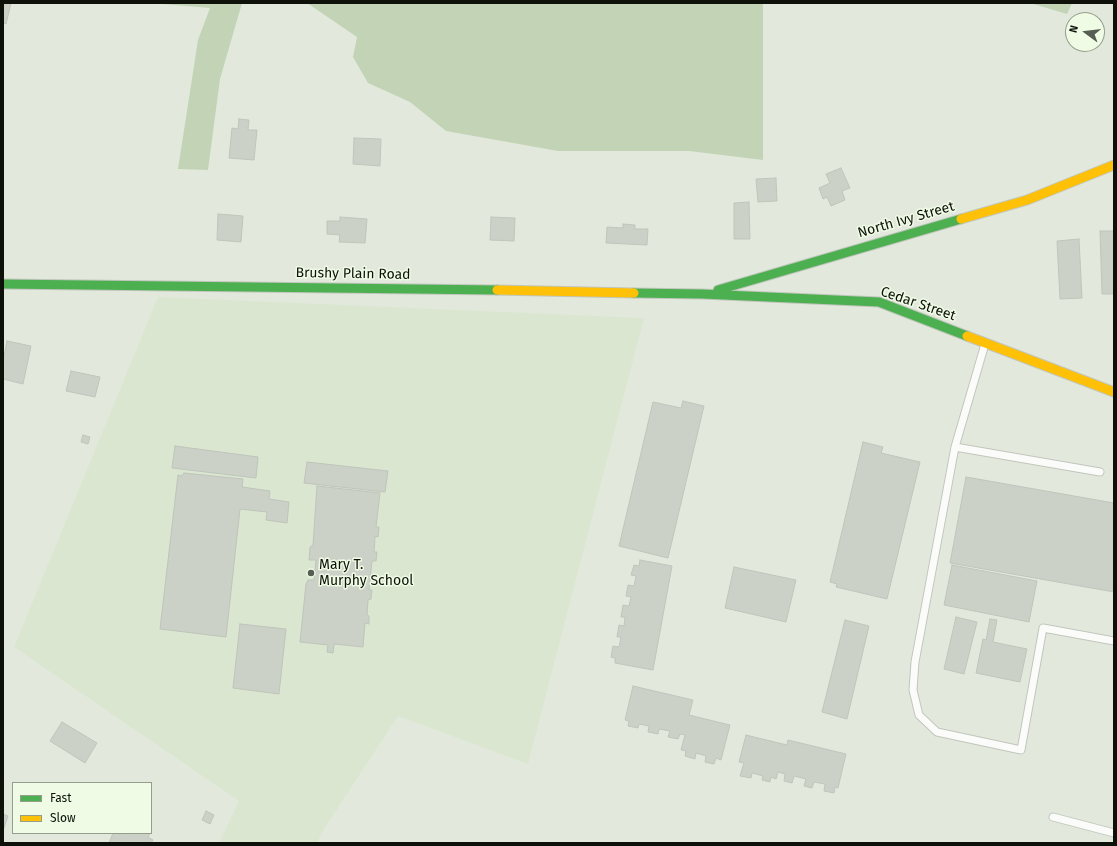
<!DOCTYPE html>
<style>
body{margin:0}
#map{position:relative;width:1117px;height:846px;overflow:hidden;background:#e2e9dc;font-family:"Fira Sans",sans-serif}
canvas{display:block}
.frame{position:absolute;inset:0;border:4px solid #0d1109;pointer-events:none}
.legend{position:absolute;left:12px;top:782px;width:140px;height:52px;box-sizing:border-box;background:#effbe5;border:1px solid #959d8d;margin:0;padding:5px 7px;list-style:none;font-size:12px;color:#0d1109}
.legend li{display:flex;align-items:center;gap:8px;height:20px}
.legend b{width:20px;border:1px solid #959d8d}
.north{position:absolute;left:1065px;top:12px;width:40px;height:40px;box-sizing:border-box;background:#effbe5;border:1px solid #959d8d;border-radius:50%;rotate:285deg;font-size:11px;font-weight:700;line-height:16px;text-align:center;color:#0d1109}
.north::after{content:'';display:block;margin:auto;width:14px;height:18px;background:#585d53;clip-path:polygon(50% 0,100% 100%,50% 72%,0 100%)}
</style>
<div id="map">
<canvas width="1117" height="846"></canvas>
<div class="frame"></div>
<ul class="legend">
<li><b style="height:5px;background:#4caf50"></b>Fast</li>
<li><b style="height:5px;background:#ffc107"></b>Slow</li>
</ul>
<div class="north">N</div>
</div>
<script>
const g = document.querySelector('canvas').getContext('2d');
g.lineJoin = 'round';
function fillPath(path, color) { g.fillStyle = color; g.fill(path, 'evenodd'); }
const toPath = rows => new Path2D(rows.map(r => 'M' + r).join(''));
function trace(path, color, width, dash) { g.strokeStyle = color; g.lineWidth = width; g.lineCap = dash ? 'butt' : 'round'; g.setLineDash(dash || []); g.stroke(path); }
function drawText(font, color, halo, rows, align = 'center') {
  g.font = font + ' "Fira Sans",sans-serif'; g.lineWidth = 3; g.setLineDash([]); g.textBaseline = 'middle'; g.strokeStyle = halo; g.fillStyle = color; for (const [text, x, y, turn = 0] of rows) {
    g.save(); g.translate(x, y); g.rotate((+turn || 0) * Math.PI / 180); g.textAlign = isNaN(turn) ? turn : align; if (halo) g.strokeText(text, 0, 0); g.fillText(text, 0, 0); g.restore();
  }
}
fillPath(toPath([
 [158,297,644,318,528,764,398,716,324,829,317,843,219,843,239,801,14,647]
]), '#dae6d0');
fillPath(toPath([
 [151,3,242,3,220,79,208,170,178,169,198,40,210,8],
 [307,3,763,3,763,160,689,151,558,151,446,131,410,102,368,83,353,57,357,37],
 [1030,3,1072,3,1067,14]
]), '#c3d3b6');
const building = toPath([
 [3,3,11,3,6,24,3,23,3,3],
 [239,119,249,120,248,130,257,130,254,160,229,158,232,128,238,129,239,119],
 [354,138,381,139,380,166,353,164,354,138],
 [841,168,850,188,842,191,845,200,831,206,827,197,823,199,819,188,830,183,826,174,841,168],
 [776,178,777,201,758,202,756,179,776,178],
 [749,202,750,239,734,239,734,203,749,202],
 [218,214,243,216,241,242,217,240,218,214],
 [340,217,367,219,365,243,339,242,340,235,327,234,327,221,340,221,340,217],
 [491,217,515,218,514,241,490,240,491,217],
 [623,224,635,225,635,229,648,229,647,245,606,243,607,227,623,228,623,224],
 [1100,231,1114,231,1114,294,1102,294,1100,231],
 [1079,239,1082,298,1060,299,1057,241,1079,239],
 [7,341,31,346,23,384,3,379,3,362,7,341],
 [71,371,100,377,95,397,66,391,71,371],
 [683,401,704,406,668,558,619,546,653,402,681,408,683,401],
 [83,435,90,437,88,444,81,442,83,435],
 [863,442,883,447,881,453,920,462,887,599,836,587,837,584,830,582,863,442],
 [175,446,258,457,256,478,172,468,175,446],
 [307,462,388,471,385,492,304,483,307,462],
 [184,473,243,479,242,487,270,491,269,499,289,502,287,523,266,520,267,512,240,509,226,637,160,629,178,475,182,476,184,473],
 [966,477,1114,503,1114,592,950,563,966,477],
 [317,486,380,493,376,527,379,527,378,537,375,536,374,552,377,552,376,561,372,561,369,590,372,590,371,599,368,600,367,615,369,616,369,624,365,623,363,647,334,644,333,653,327,652,328,645,300,642,306,584,308,580,314,580,316,560,309,560,310,547,313,545,317,486],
 [640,560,672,566,653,670,615,663,615,658,611,657,613,646,619,647,621,637,617,637,619,625,624,626,625,617,621,617,623,605,629,606,631,597,626,596,628,585,634,586,636,576,631,575,634,565,639,566,640,560],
 [952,565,1037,581,1029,622,944,605,952,565],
 [734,567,796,580,786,622,725,608,734,567],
 [956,617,977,622,964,674,944,669,956,617],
 [990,619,997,620,993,642,1027,649,1020,682,976,673,983,639,986,640,990,619],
 [845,620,869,626,847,719,822,712,845,620],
 [240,624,286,629,279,694,233,688,240,624],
 [633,686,693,700,689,715,730,725,721,760,716,758,714,764,705,762,706,756,696,753,695,759,685,756,686,751,681,750,685,735,680,734,678,739,668,737,670,731,659,729,658,734,648,732,649,726,639,724,638,728,628,726,629,721,625,720,633,686],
 [62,722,97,743,85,763,50,741,62,722],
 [746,735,787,745,788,740,846,754,838,788,835,787,834,793,824,791,825,784,814,782,812,788,804,786,806,779,794,776,792,783,784,781,785,774,778,772,776,779,771,777,770,782,762,780,763,776,752,773,751,778,740,776,744,763,739,762,746,735],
 [206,811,214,815,210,824,202,820,206,811],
 [3,814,8,816,3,831,3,814],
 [113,833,122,834,123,833,150,833,148,837,153,840,151,843,109,843,113,833]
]);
fillPath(building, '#ccd1c7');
trace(building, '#bfc5bb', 1);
const lane = toPath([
 [985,344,955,447,915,662,913,690,919,715,937,732,1021,750,1043,628,1114,641],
 [955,447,1100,472],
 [1053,817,1114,833]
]);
const fast = toPath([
 [3,284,497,290],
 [718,290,961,219],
 [634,293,702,294,879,302,967,336]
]);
const slow = toPath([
 [961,219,1027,200,1114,165],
 [497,290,634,293],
 [967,336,1114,392]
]);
trace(lane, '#c1c6bd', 9);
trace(fast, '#c1c6bd', 11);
trace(slow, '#c1c6bd', 11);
trace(lane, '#fbfcfa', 7);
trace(fast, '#4caf50', 9);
trace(slow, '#ffc107', 9);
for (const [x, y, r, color] of [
 [311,573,4,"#585d53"]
]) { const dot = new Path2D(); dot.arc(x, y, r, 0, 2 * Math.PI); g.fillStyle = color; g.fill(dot); trace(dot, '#effbe5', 1.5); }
drawText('14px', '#0d1109', '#effbe5', [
 ["North Ivy Street",906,220,-16],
 ["Brushy Plain Road",353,274,1],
 ["Cedar Street",918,304,19]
]);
drawText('14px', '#0d1109', '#effbe5', [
 ["Mary T.",319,565],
 ["Murphy School",319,581]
], 'left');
</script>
